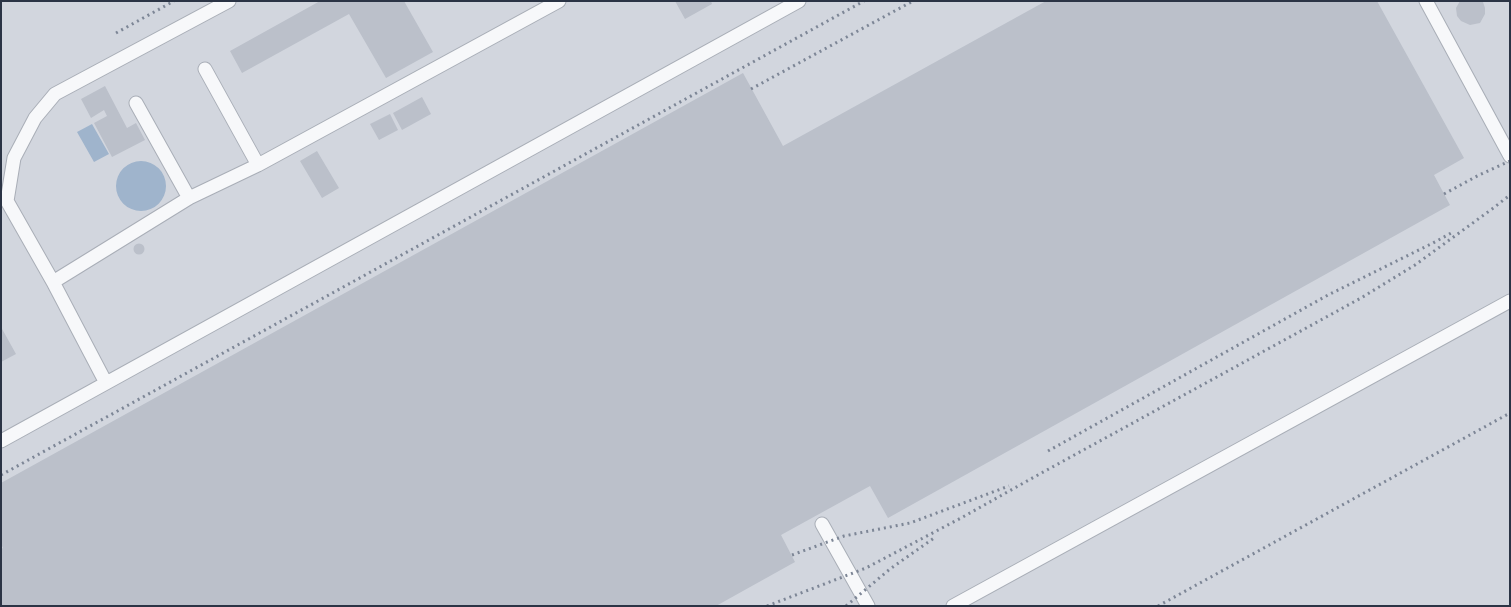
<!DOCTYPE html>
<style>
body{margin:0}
#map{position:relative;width:1511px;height:607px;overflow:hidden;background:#e4e7ec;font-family:"Roboto Condensed",sans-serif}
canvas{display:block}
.frame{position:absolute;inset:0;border:2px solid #2b3445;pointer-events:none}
</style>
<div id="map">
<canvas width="1511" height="607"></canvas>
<div class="frame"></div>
</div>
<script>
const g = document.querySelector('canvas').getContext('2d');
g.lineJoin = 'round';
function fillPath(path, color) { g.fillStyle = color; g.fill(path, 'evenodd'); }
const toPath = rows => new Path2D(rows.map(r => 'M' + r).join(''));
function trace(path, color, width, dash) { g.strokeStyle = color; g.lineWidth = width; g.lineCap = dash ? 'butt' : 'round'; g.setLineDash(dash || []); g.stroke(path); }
fillPath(toPath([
 [1,1,1510,1,1510,606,1,606]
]), '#d2d6de');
fillPath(toPath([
 [92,124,109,154,94,162,77,132],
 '116 186a25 25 0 1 1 50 0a25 25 0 1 1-50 0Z'
]), '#9fb4cc');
fillPath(toPath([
 [320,1,404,1,433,52,386,78,349,14,242,73,230,51],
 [675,1,711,1,712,4,685,19],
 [1046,1,1377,1,1464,158,1434,175,1450,205,888,518,870,486,781,535,795,562,716,606,1,606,1,549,3,548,1,544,1,483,743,73,783,146],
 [1460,1,1483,2,1485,8,1485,14,1480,23,1470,25,1461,21,1457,16,1456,8],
 [105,86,127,128,136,123,145,140,112,157,94,123,107,116,104,110,91,118,81,99],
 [422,97,431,114,402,130,393,113],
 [390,114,398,130,379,140,370,124],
 [317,151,339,188,322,198,300,161],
 '133.5 249a5.5 5.5 0 1 1 11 0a5.5 5.5 0 1 1-11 0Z',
 [1,327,16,354,1,362]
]), '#bbc0ca');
const service = toPath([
 [1426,1,1510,156],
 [205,69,258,165],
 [136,103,189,198],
 [53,282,189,198,258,165,559,1],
 [106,383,53,282,7,201,14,158,35,118,55,94,229,1],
 [1,441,799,1],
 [822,524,868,606],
 [953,606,1510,301]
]);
trace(service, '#a9aeb7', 15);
trace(service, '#f7f8fa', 13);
trace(toPath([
 [116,33,174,1],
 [751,89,913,1],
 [1444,194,1479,175,1510,161],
 [1048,451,1328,295,1433,243,1453,232],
 [1,475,864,1],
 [792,555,844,536,910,523,1009,486],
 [767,606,866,568,961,518,1036,476,1361,298,1415,265,1492,209,1510,195],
 [846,606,890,569,934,538],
 [1158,606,1510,413]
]), '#7d8696', 3, [2, 4]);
</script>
